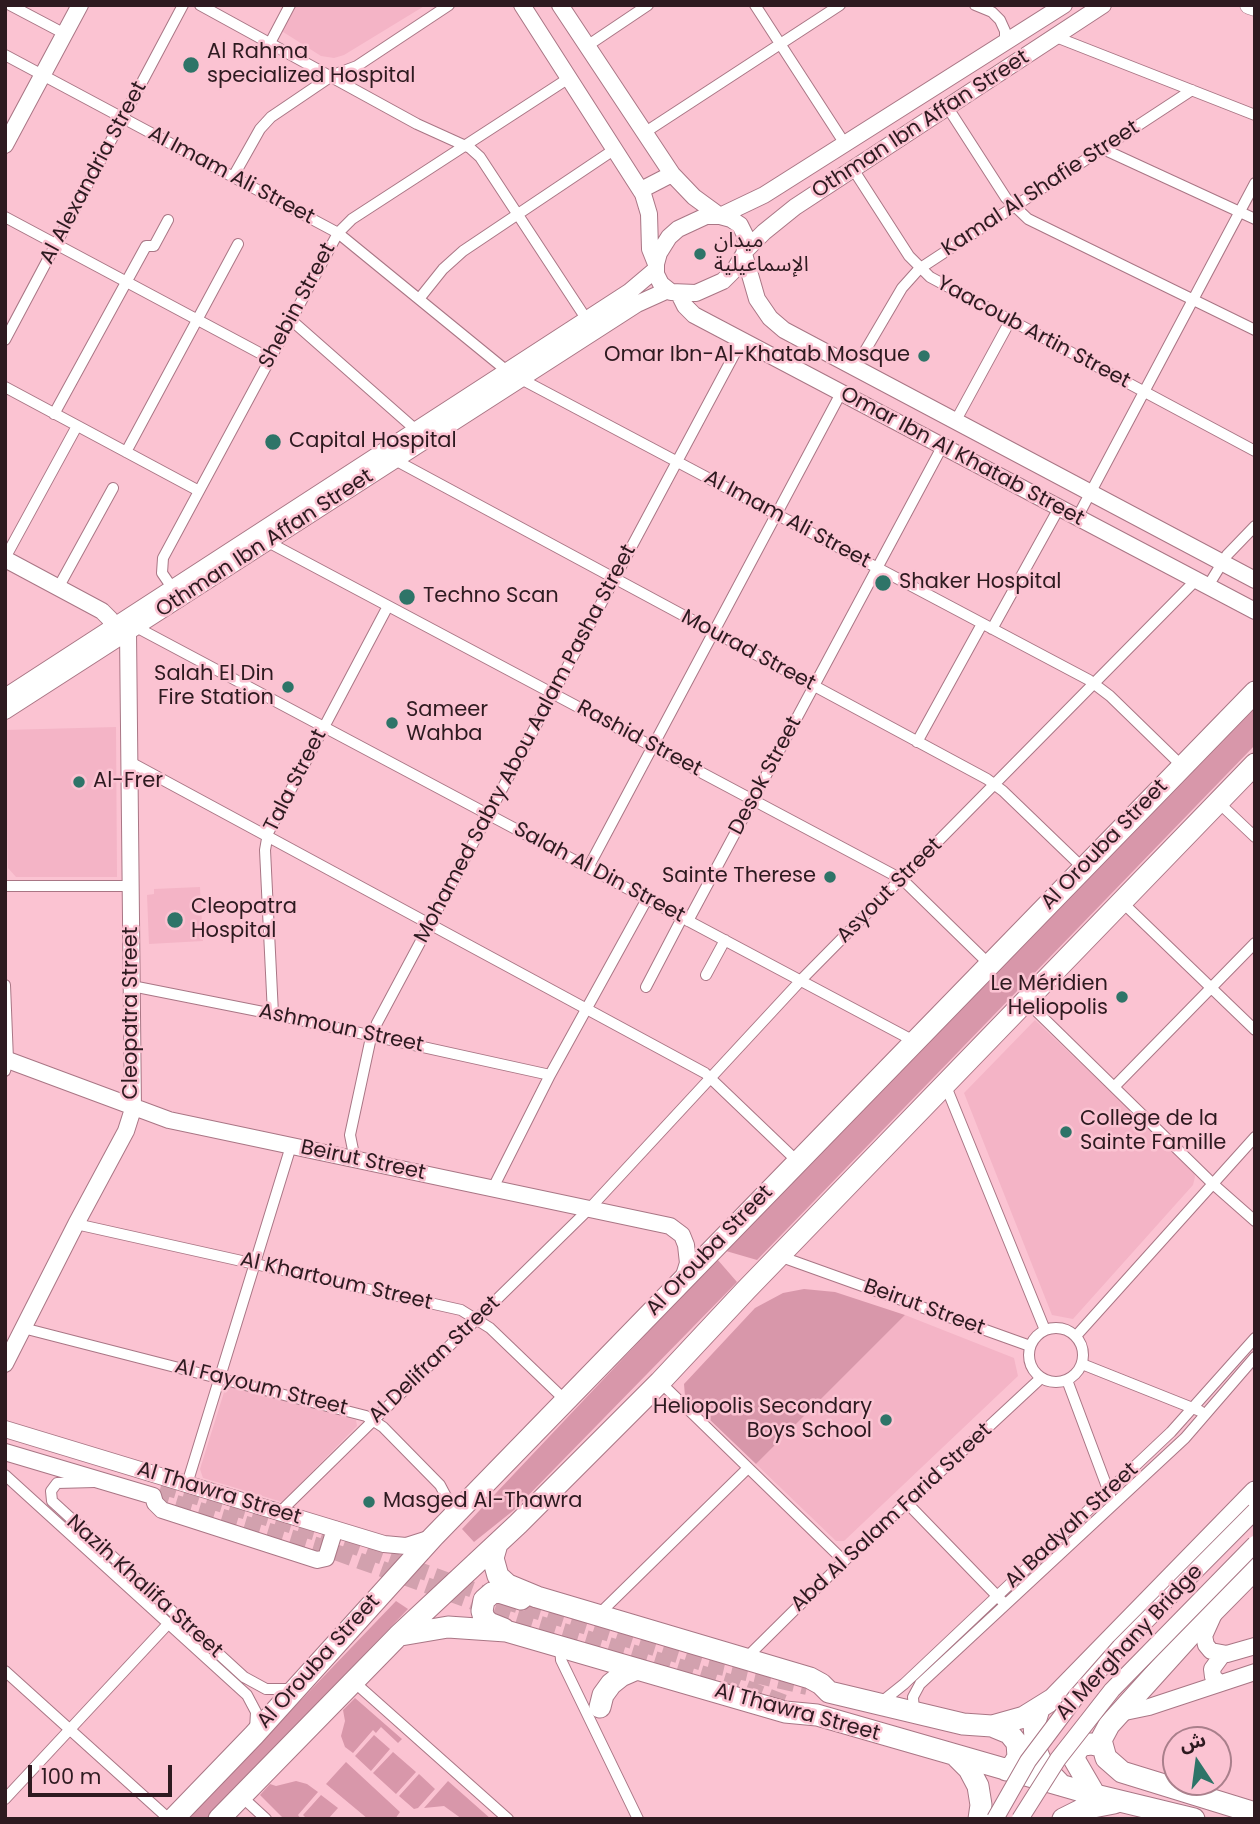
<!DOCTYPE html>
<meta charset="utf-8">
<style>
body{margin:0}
#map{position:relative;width:1260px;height:1824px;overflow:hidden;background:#fbc3d2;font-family:Poppins,"Noto Sans Arabic",sans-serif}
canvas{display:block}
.frame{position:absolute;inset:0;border:7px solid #2e1a20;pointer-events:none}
.north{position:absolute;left:1162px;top:1726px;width:70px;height:70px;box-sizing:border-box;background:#fbc3d2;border:2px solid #a97f8b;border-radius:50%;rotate:347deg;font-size:19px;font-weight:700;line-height:28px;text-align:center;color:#2e1a20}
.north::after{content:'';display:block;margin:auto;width:24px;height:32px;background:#2e7468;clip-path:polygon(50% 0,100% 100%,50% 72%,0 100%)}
.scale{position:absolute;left:28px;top:1765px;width:144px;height:32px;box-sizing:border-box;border:4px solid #2e1a20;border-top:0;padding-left:9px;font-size:21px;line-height:24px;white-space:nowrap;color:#2e1a20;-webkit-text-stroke:5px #fbc3d2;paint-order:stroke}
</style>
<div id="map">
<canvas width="1260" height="1824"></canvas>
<div class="frame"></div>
<div class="north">ش</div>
<div class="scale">100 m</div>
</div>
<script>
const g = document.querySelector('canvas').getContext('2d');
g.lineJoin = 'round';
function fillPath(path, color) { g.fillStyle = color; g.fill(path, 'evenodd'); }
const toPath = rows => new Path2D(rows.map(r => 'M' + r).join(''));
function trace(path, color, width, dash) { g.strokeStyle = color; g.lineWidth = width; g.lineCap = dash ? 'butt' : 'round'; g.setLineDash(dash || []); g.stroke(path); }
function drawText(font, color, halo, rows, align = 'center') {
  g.font = font + ' Poppins,"Noto Sans Arabic",sans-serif'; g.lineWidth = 5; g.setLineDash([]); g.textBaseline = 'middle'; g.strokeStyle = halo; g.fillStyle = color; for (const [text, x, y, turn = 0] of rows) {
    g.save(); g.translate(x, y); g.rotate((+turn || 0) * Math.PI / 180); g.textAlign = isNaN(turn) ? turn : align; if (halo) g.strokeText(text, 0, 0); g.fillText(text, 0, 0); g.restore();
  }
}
fillPath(toPath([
 [294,5,426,5,344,55,334,58,321,56,280,30],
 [116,727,117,877,16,877,8,868,5,730],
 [200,887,203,941,149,944,147,895,154,894,154,889],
 [1035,1020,1194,1171,1195,1177,1193,1185,1073,1319,1052,1315,964,1093],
 [905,1315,1014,1358,1018,1376,844,1541,836,1541,756,1464],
 [226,1386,356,1420,357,1426,282,1502,203,1478,200,1469]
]), '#f4b4c6');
fillPath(toPath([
 [1255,707,1255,745,757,1260,726,1251],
 [717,1259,737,1282,514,1510,474,1542,462,1529],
 [804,1289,835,1292,905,1315,756,1464,685,1396,684,1384,755,1308,783,1293],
 [396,1601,408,1609,206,1819,187,1819],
 [355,1698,402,1739,398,1743,381,1727,376,1733,373,1730,353,1753,345,1747,341,1736,345,1721,343,1710],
 [374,1735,390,1749,371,1771,355,1756],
 [393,1752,416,1772,396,1794,373,1773],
 [346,1762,400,1812,395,1819,368,1819,326,1784],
 [419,1774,435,1789,418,1808,414,1809,399,1796],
 [296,1781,307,1784,318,1792,298,1815,301,1819,284,1819,260,1795,270,1784,276,1786],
 [448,1781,491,1819,462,1819,444,1806,424,1808],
 [321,1795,338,1808,328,1819,307,1819,303,1815]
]), '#d897aa');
trace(toPath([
 [161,1486,320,1534,501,1600,703,1663,807,1687],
 [153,1496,316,1545,498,1611,736,1684,785,1703]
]), '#d2a1ae', 16, [16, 8]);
const street = toPath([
 [10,5,65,34],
 [200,5,417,124,470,148,480,157,587,320],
 [755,5,845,144],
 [975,5,992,12,1000,20,1005,31,1005,42],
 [1056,37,1255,115],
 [270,43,290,5],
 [587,46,648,5],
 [5,55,338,233,507,371],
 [948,108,1006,198,1028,219,1255,330],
 [644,133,840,5],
 [1103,149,1255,219],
 [853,169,909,256,930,277,1255,451],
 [233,177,260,129,271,117,333,75,357,66,449,5],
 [5,217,269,358],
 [419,299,443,269,463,251,615,149],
 [290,319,416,430],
 [5,340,183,5],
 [855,368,902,288,919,269,1192,90],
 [521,379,1089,680,1110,696,1182,766],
 [5,387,199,491],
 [54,414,146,246,154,246,168,220],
 [955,422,1010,321],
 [126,452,238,244],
 [395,460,987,779,1003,791,1083,868],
 [1077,518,1255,183],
 [268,542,892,874,907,884,989,964],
 [5,558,77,426],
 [1208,586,1227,555,1255,526],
 [58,588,113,488],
 [173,589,162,573,163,558,338,233,352,219,569,78],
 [136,627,914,1041],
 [992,629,1059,508],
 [917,742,982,624],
 [130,762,705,1073,797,1161],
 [1218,802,1255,837],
 [588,868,841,393],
 [5,886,131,886],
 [1122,902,1255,1030],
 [688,921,942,447],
 [706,975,725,940],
 [5,985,8,1060,5,1071],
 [132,986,273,1014,550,1075],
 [646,987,682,918],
 [1026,1001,1213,1184,1255,1221],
 [273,1014,265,850,268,833,388,606],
 [945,1084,1045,1330],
 [1114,1087,1255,943],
 [359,1160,353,1150,350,1135,370,1042,377,1023,742,340],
 [493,1188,550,1075,647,899],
 [76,1224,461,1310,490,1328,565,1400],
 [779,1256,1030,1346],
 '1029 1355a27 27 0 1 1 54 0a27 27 0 1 1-54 0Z',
 [23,1328,366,1416,383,1427,440,1485,449,1502,451,1517],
 [1076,1336,1255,1137],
 [1082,1364,1200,1411],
 [1067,1380,1110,1495],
 [660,1382,844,1561],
 [5,1475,247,1695,256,1712,255,1730],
 [95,1482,57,1483,51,1491,52,1501,244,1677,266,1689,293,1689],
 [187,1484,291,1146],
 [907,1503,1002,1601],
 [280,1512,590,1208,804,977,1196,580],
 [598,1615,748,1468],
 [560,1646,561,1660,638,1819],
 [744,1660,844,1561,1041,1378],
 [5,1671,169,1819],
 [353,1681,508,1819],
 [879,1704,904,1684,1171,1432,1255,1338],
 [914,1712,913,1697,920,1684,1185,1438,1255,1357],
 [241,1796,266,1819],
 [5,1799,168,1624]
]);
const secondary = toPath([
 [522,5,643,194,649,214,650,249,656,264],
 [560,5,672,174,694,197,720,216,764,195,1064,5],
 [5,145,80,5],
 [641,190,672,174],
 [745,251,764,232,795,207,1103,5],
 [744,254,735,269,723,281,696,293,671,292,661,284,656,274,656,264,659,253,669,237,678,229,706,216,720,216,731,219,740,225,745,235,746,246,744,254,757,299,770,318,784,330,1255,580],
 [679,294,685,306,694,315,1255,611],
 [5,559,102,611,110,619,113,628],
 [5,697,629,292,655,270],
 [5,711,637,304,668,290],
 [5,1059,169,1120,670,1226,682,1235,686,1245,688,1263,683,1279],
 [5,1364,76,1224,126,1131,133,1109,128,632],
 [5,1429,384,1544,406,1546,431,1538],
 [5,1452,153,1496,155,1503,162,1510,317,1560,326,1558,335,1529],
 [1213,1616,1204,1636,1206,1645,1211,1651,1227,1654,1255,1646],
 [1220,1683,1213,1677,1212,1669,1223,1654],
 [1120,1713,1149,1707,1255,1672]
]);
const primary = toPath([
 [1249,5,1255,7]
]);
const highway = toPath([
 [497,1544,493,1558,498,1576,508,1585,537,1597,810,1678,821,1684,829,1692,963,1724,992,1726,1024,1717,1053,1699,1255,1492],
 [1255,1569,1193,1632,1109,1725,1101,1740,1106,1758,1122,1772,1255,1813],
 [504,1629,489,1623,484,1618,482,1611,484,1600,492,1593,499,1592,521,1599],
 [401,1635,448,1627,506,1631,785,1712,817,1715,1095,1795,1194,1819],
 [600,1707,603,1695,611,1684,621,1676,637,1669],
 [1039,1709,1034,1725,1036,1750,1043,1766,1061,1785],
 [992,1726,1009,1733,1017,1743,1018,1757,1013,1765,1006,1770],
 [957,1757,969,1769,978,1786,981,1805,979,1819],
 [1095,1795,1074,1759,1077,1750,1083,1745,1091,1744,1101,1746],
 [173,1819,254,1735,433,1537,1255,692],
 [219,1819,398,1636,518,1524,660,1382,746,1290,1255,764],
 [1063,1819,1083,1809,1114,1803]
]);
trace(street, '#a97685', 12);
trace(secondary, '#a97685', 18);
trace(primary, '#a97685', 19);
trace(highway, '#a97685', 23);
trace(street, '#fff', 10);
trace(secondary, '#fff', 16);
trace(primary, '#fff', 18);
trace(highway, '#fff', 21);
const secondaryBridge = toPath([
 [995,1819,1028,1761,1076,1697,1120,1647,1255,1511],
 [1020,1819,1058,1759,1112,1690,1255,1544]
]);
trace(secondaryBridge, '#a97685', 18, []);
trace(secondaryBridge, '#fff', 16);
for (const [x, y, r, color] of [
 [191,65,9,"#2e7468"],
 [700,254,7,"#2e7468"],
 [924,356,7,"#2e7468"],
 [273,442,9,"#2e7468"],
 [883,583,9,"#2e7468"],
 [407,597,9,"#2e7468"],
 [288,687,7,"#2e7468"],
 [392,723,7,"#2e7468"],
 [79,782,7,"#2e7468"],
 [830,877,7,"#2e7468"],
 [175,920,9,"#2e7468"],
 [1122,997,7,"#2e7468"],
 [1066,1132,7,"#2e7468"],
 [886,1420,7,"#2e7468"],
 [369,1502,7,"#2e7468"]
]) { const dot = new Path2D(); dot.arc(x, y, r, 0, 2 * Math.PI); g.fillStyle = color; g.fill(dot); trace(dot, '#fbc3d2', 2.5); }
drawText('21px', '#2e1a20', '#fbc3d2', [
 ["Al Rahma",207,53],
 ["specialized Hospital",207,77],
 ["ميدان",714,242],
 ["الإسماعيلية",714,266],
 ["Omar Ibn-Al-Khatab Mosque",910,356,"right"],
 ["Capital Hospital",289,442],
 ["Shaker Hospital",899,583],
 ["Techno Scan",423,597],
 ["Salah El Din",274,675,"right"],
 ["Fire Station",274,699,"right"],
 ["Sameer",406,711],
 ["Wahba",406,735],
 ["Al-Frer",93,782],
 ["Sainte Therese",816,877,"right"],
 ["Cleopatra",191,908],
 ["Hospital",191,932],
 ["Le Méridien",1108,985,"right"],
 ["Heliopolis",1108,1009,"right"],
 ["College de la",1080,1120],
 ["Sainte Famille",1080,1144],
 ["Heliopolis Secondary",872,1408,"right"],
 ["Boys School",872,1432,"right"],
 ["Masged Al-Thawra",383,1502]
], 'left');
drawText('21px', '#2e1a20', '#fbc3d2', [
 ["Othman Ibn Affan Street",921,125,-33],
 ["Al Alexandria Street",94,173,-62],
 ["Al Imam Ali Street",231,176,28],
 ["Kamal Al Shafie Street",1041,189,-33],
 ["Shebin Street",298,306,-62],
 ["Yaacoub Artin Street",1033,333,28],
 ["Omar Ibn Al Khatab Street",962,457,28],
 ["Al Imam Ali Street",787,520,28],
 ["Othman Ibn Affan Street",265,544,-33],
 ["Mourad Street",748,651,28],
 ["Rashid Street",639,739,28],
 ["Mohamed Sabry Abou Aalam Pasha Street",526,744,-62],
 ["Desok Street",766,776,-62],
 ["Tala Street",296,781,-63],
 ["Al Orouba Street",1105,845,-46],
 ["Salah Al Din Street",599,873,28],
 ["Asyout Street",890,891,-45],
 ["Cleopatra Street",132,1013,-90],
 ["Ashmoun Street",341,1029,12],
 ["Beirut Street",363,1161,12],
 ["Al Orouba Street",710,1251,-46],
 ["Al Khartoum Street",336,1282,13],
 ["Beirut Street",924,1308,20],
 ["Al Delifran Street",435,1360,-44],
 ["Al Fayoum Street",261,1388,14],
 ["Al Thawra Street",219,1494,17],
 ["Abd Al Salam Farid Street",892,1518,-43],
 ["Al Badyah Street",1072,1526,-43],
 ["Nazih Khalifa Street",144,1587,42],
 ["Al Merghany Bridge",1130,1643,-47],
 ["Al Orouba Street",319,1662,-48],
 ["Al Thawra Street",797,1713,15]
]);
</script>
